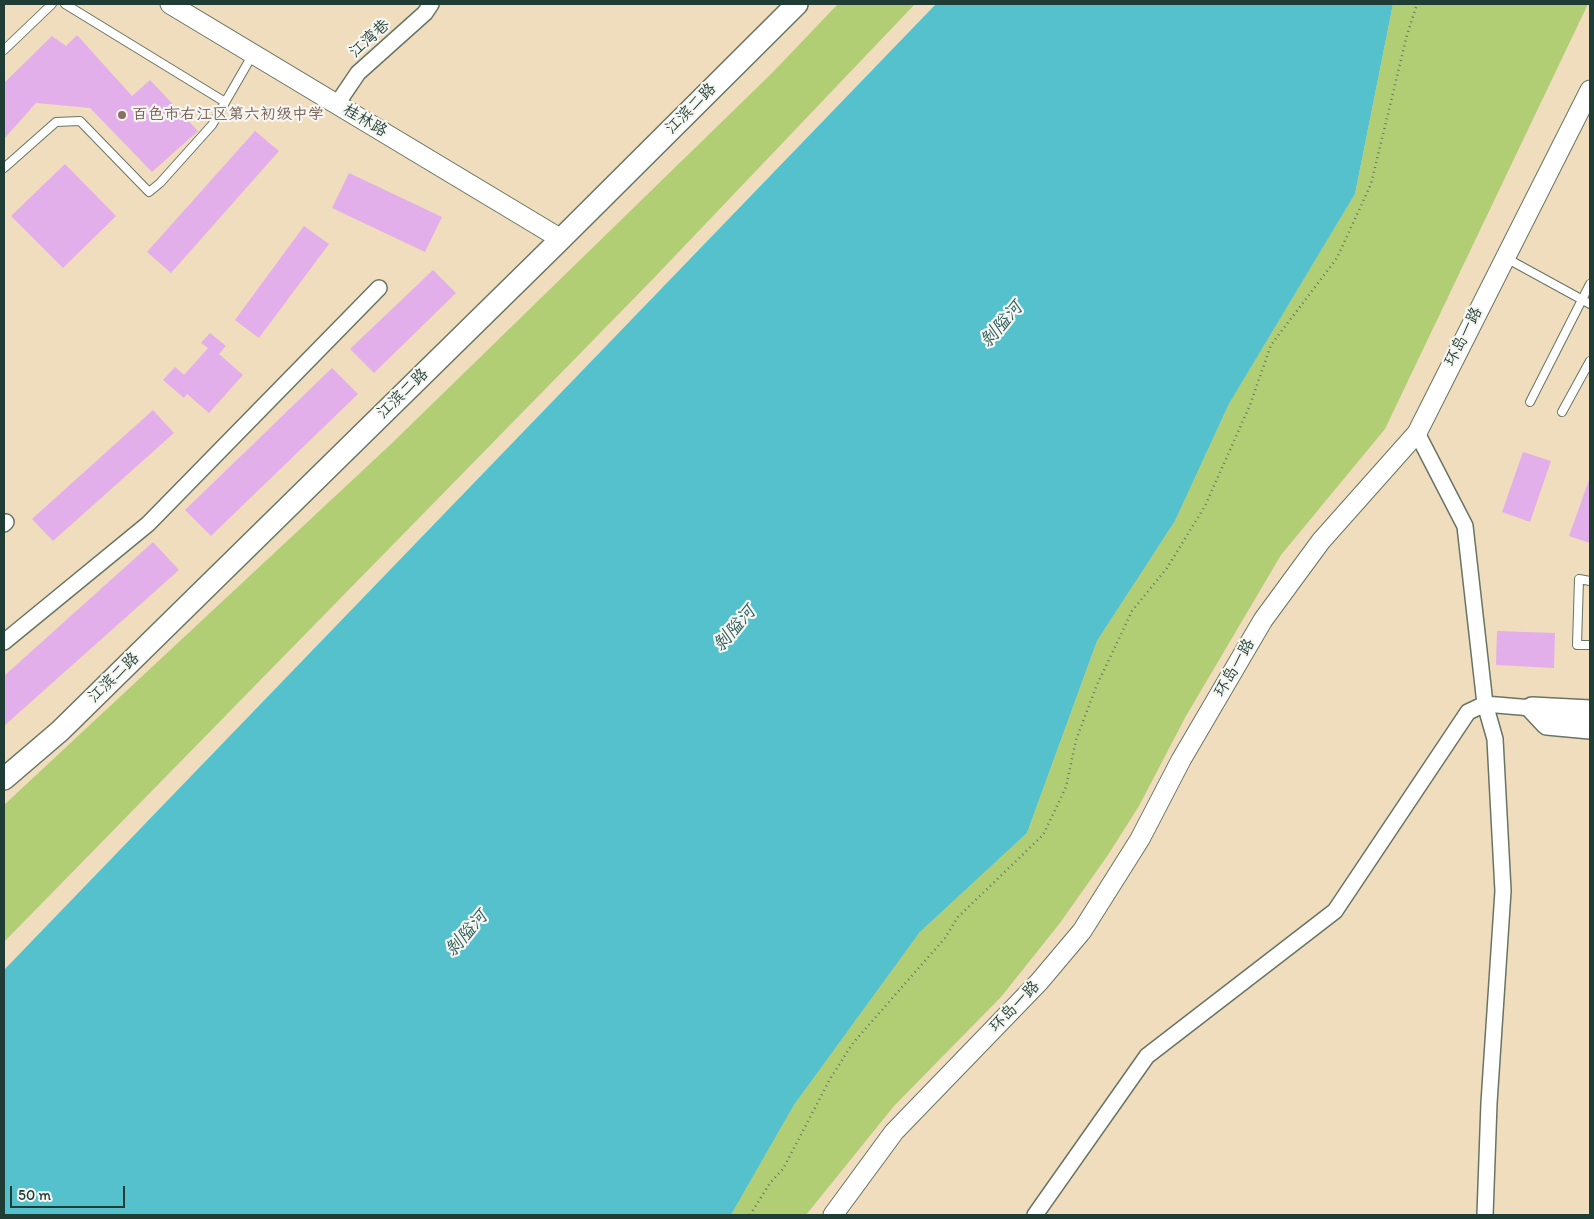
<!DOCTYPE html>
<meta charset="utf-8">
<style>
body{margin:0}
#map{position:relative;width:1594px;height:1219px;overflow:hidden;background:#f0ddbd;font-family:Itim,sans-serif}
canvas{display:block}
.frame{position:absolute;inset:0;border:5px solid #1f3d34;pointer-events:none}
.scale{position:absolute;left:10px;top:1186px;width:115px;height:22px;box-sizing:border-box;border:2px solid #1f3d34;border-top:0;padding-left:6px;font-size:15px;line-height:18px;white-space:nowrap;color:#1f3d34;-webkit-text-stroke:4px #f6f6f2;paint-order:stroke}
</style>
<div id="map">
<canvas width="1594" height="1219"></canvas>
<div class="frame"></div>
<div class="scale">50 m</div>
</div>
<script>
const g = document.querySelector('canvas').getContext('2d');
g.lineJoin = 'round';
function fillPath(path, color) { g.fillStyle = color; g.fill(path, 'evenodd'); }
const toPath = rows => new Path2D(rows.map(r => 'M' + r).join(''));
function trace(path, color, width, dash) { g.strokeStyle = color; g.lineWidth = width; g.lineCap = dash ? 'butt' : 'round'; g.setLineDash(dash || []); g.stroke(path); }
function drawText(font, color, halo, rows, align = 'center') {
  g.font = font + ' Itim,"LXGW WenKai TC",sans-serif'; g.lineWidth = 4.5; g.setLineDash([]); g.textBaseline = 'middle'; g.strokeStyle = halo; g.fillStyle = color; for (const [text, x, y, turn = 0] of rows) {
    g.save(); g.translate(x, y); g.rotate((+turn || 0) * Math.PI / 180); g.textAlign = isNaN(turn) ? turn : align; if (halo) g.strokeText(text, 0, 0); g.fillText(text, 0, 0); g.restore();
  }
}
fillPath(toPath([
 [838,4,915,4,652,280,4,942,4,805,389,446,772,73],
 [1393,4,1588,4,1385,429,1281,555,1186,716,1139,806,1108,855,1060,923,1001,997,894,1106,806,1215,731,1215,794,1105,920,932,1027,833,1097,641,1175,521,1229,404,1355,194]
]), '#b1ce75');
fillPath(toPath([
 [936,4,1393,4,1355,194,1229,404,1175,521,1097,641,1027,833,920,932,794,1105,731,1215,4,1215,4,970]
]), '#54c1cd');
fillPath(toPath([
 [77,35,132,96,150,80,198,131,152,172,90,108,36,103,4,139,4,83,52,36,66,46],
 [255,131,279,151,171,273,147,252],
 [65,164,116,216,63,268,11,216],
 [349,173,442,217,425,252,332,208],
 [304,226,329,244,259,338,235,320],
 [433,270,456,293,374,373,350,349],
 [210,333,226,346,219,354,243,375,209,413,187,394,184,398,163,380,175,367,184,375,208,348,201,343],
 [332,368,358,394,211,536,185,510],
 [153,410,174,433,53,541,32,519],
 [1523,452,1551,461,1530,522,1502,512],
 [1589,480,1590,481,1590,543,1569,536],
 [153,542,179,570,4,726,4,676],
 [1497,631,1555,633,1554,668,1496,665]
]), '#e2afea');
const service = toPath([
 [65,4,225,102],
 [4,50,52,4],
 [4,168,56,122,80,121,149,192,160,183,212,125,253,54],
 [1506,258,1590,304],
 [1530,402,1590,284],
 [1562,412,1590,361],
 [1590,581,1579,579,1577,645,1590,645]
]);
const minor = toPath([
 [337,104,358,73,425,13,431,4],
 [1417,433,1465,526,1485,704,1495,739,1503,891,1489,1103,1485,1215],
 [4,524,6,522],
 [4,642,148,524,379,288],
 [1485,704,1532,708],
 [1035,1215,1147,1056,1335,911,1468,712,1485,704]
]);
const tertiary = toPath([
 [170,4,561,239],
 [833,1215,894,1132,1039,982,1082,931,1140,839,1181,760,1263,620,1321,541,1417,433,1590,90]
]);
const secondary = toPath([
 [1532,708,1547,724,1590,728],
 [1532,708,1590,711],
 [4,779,60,731,561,239,797,4]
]);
trace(service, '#687564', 10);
trace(minor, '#687564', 18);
trace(tertiary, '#687564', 21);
trace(secondary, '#687564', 24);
trace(toPath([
 [750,1215,770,1183,783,1169,830,1079,853,1043,945,938,958,917,1043,835,1066,787,1076,740,1096,687,1132,611,1167,568,1205,506,1250,405,1271,345,1337,258,1371,184,1407,35,1417,4]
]), '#687564', 2.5, [1, 4]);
trace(service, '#fff', 8);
trace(minor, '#fff', 15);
trace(tertiary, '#fff', 19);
trace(secondary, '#fff', 21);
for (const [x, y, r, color] of [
 [122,115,5,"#8d6e63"]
]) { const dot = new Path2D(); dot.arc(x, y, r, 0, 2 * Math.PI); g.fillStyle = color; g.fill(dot); trace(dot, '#f6f6f2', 2); }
drawText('16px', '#1f3d34', '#f6f6f2', [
 ["江湾巷",370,39,-42],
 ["江滨二路",691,109,-45],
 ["桂林路",365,121,31],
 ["环岛一路",1464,337,-63],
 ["江滨二路",403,394,-44],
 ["环岛一路",1235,668,-60],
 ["江滨二路",114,678,-44],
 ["环岛一路",1015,1007,-46]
]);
drawText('16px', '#785e54', '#f6f6f2', [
 ["百色市右江区第六初级中学",132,115]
], 'left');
drawText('italic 18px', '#2c5e5a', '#f6f6f2', [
 ["剥隘河",1002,325,-49],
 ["剥隘河",735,629,-49],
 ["剥隘河",467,934,-49]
]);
</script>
